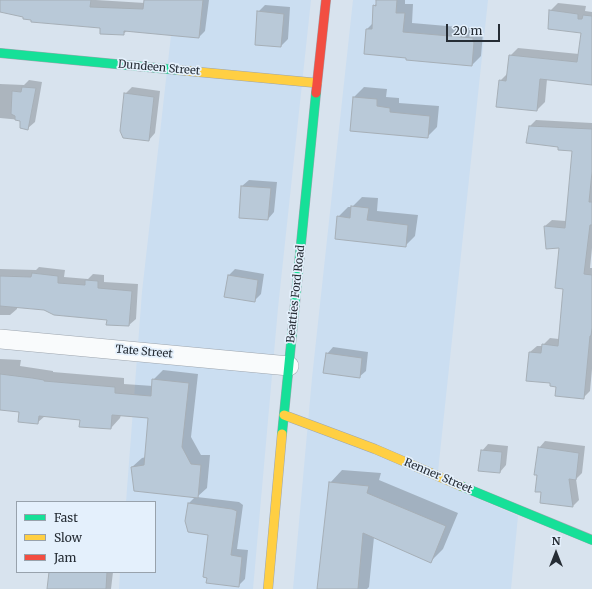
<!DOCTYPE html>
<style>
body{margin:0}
#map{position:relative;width:592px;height:589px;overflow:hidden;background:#d8e3ee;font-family:Merriweather,serif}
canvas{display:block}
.legend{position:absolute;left:16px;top:501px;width:140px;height:72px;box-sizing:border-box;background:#e4f0fc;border:1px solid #98a2ac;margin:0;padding:5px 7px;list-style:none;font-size:12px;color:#252c34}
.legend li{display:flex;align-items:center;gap:8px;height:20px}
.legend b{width:20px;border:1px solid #98a2ac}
.north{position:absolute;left:536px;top:533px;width:40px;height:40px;-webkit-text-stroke:3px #e4f0fc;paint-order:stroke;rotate:0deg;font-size:11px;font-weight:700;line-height:16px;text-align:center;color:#252c34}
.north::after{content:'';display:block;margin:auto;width:14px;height:18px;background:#252c34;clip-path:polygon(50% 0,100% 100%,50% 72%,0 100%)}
.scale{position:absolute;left:446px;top:24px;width:54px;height:18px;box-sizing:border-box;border:2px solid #252c34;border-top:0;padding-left:5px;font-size:12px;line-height:14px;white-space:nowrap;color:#252c34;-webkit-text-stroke:3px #e4f0fc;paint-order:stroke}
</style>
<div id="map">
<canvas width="592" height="589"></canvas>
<ul class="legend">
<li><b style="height:5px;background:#16e098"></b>Fast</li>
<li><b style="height:5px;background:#ffcf43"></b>Slow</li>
<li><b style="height:5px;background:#f24e42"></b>Jam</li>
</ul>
<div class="north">N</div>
<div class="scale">20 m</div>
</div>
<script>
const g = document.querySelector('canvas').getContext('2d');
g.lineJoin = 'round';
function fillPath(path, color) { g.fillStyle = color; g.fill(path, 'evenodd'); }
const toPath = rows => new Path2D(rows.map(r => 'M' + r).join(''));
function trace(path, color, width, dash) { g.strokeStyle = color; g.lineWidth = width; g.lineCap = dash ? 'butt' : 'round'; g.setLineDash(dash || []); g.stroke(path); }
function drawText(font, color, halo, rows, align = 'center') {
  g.font = font + ' Merriweather,serif'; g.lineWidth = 3.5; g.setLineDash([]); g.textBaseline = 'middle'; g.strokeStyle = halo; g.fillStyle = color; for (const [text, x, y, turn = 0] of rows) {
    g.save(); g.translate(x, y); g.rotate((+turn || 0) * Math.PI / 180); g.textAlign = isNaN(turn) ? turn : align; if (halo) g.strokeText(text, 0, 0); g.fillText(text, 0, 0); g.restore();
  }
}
fillPath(toPath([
 [175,0,311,0,278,308,253,589,119,589,120,572,155,572,155,502,126,502,142,292],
 [353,0,488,0,437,481,518,516,511,589,293,589,312,378]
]), '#cbdef1');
fillPath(toPath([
 [0,0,96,0,145,3,145,0,209,0,205,31,199,37,127,31,123,34,101,27,32,19,24,16,0,11],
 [377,0,405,0,405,4,413,4,412,23,482,29,481,33,483,33,481,56,472,65,407,57,367,29,373,23,374,6,377,3],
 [558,3,586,6,585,11,592,12,592,84,547,79,545,102,537,110,500,81,508,73,510,56,518,48,579,54,582,32,550,11],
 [265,5,290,7,288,39,281,46,258,12],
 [29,80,42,82,35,122,28,128,21,120,0,118,0,84,24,85],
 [132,87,160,91,155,133,149,140,125,94],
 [364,87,387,89,386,97,399,98,399,103,439,106,437,127,427,137,354,97],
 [536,120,592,123,592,248,590,268,592,268,592,369,590,391,583,398,557,386,551,382,530,352,537,346,543,346,543,345,550,338,559,339,564,288,560,247,547,248,545,226,552,220,566,221,573,150,559,146,529,127],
 [249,180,277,182,274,212,268,219,242,186],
 [362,197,378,198,377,211,418,215,415,236,405,246,338,217,348,207,352,207],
 [39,267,65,270,64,277,88,279,93,274,104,275,104,282,138,284,136,319,129,325,108,319,44,309,17,307,17,309,10,315,0,315,0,269,36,270],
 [235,269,264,274,261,294,255,300,228,276],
 [333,347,368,352,366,371,359,377,327,354],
 [0,359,21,360,20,366,53,371,53,372,124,378,124,384,153,386,153,380,163,370,198,374,191,437,201,455,210,455,207,488,197,497,239,502,243,505,237,549,248,550,245,579,238,586,209,534,189,503,195,497,132,467,142,458,146,457,150,417,121,415,120,418,111,428,81,419,45,416,37,423,20,411,0,409],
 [545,441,585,446,582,473,576,479,579,500,573,506,542,492,538,474,539,448],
 [488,444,508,446,506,465,500,472,482,451],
 [342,470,381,473,379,480,458,513,443,549,430,562,374,537,369,587,367,589,318,589,330,483],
 [50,572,113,572,111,589,48,589]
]), '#0003');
const building = toPath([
 [0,0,91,0,90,7,143,9,144,0,203,0,199,38,177,36,124,31,124,35,100,34,100,28,31,22,31,20,23,19,23,17,0,12,0,0],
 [376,0,397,0,396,13,405,13,403,32,473,38,473,42,474,42,472,66,406,60,406,58,364,54,366,29,372,29,373,5,376,6,376,0],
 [549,10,578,14,578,19,582,19,583,15,592,16,592,85,540,79,537,111,496,107,499,80,506,81,509,55,577,62,581,33,548,29,549,10],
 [257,11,284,14,281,47,255,45,257,11],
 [22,87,36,88,28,130,20,128,20,121,15,120,15,116,11,114,12,91,21,92,22,87],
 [124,93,154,97,149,141,123,138,120,131,124,93],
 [353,97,377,99,377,106,390,108,390,112,430,116,428,138,350,131,353,97],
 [529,126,592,129,592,172,589,202,592,202,592,225,590,225,584,274,592,275,592,328,591,336,590,336,584,399,555,396,556,387,550,386,550,383,526,381,529,352,541,353,542,344,558,346,563,289,555,288,559,248,546,249,544,226,565,228,572,151,558,150,558,147,526,143,529,126],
 [241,186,271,188,268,220,239,218,241,186],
 [351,206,369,208,367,220,408,225,406,247,335,239,337,216,350,218,351,206],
 [32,273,58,276,58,283,85,285,85,280,98,281,98,288,132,291,129,326,106,325,107,320,54,315,44,310,0,306,0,276,31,277,32,273],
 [228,275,258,280,255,302,224,297,228,275],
 [326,353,362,358,360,378,323,373,326,353],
 [0,374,32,378,44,380,44,381,115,387,115,393,151,396,152,379,189,383,182,447,191,464,201,465,198,498,134,491,131,467,144,465,148,418,112,415,111,429,79,427,80,420,39,416,38,424,18,422,19,412,0,410,0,374],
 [538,447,579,453,576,480,569,479,573,507,540,503,541,492,535,492,537,475,534,475,538,447],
 [481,450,502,452,500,473,478,471,481,450],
 [329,482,369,486,367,493,446,526,431,563,363,533,358,589,317,589,329,482],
 [188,503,232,509,237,511,231,555,242,557,239,587,206,583,207,578,203,577,208,535,188,532,185,521,188,503],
 [49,572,107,572,106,589,47,589,49,572]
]);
fillPath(building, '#b9c9d8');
trace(building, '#a6afb7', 1);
const street = toPath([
 [0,339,289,366]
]);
const fast = toPath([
 [0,53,178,70],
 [282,434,316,93],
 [461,486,592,540]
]);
const slow = toPath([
 [178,70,317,83],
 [284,415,375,449,461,486],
 [268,589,282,434]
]);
const jam = toPath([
 [316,93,326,0]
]);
trace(street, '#9da5ae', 20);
trace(fast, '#9da5ae', 10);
trace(slow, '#9da5ae', 10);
trace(jam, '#9da5ae', 10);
trace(street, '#f9fbfc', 19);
trace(fast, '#16e098', 9);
trace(slow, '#ffcf43', 9);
trace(jam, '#f24e42', 9);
drawText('11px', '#252c34', '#e4f0fc', [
 ["Dundeen Street",159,68,5],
 ["Beatties Ford Road",296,294,-84],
 ["Tate Street",144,352,5],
 ["Renner Street",438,476,23]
]);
</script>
